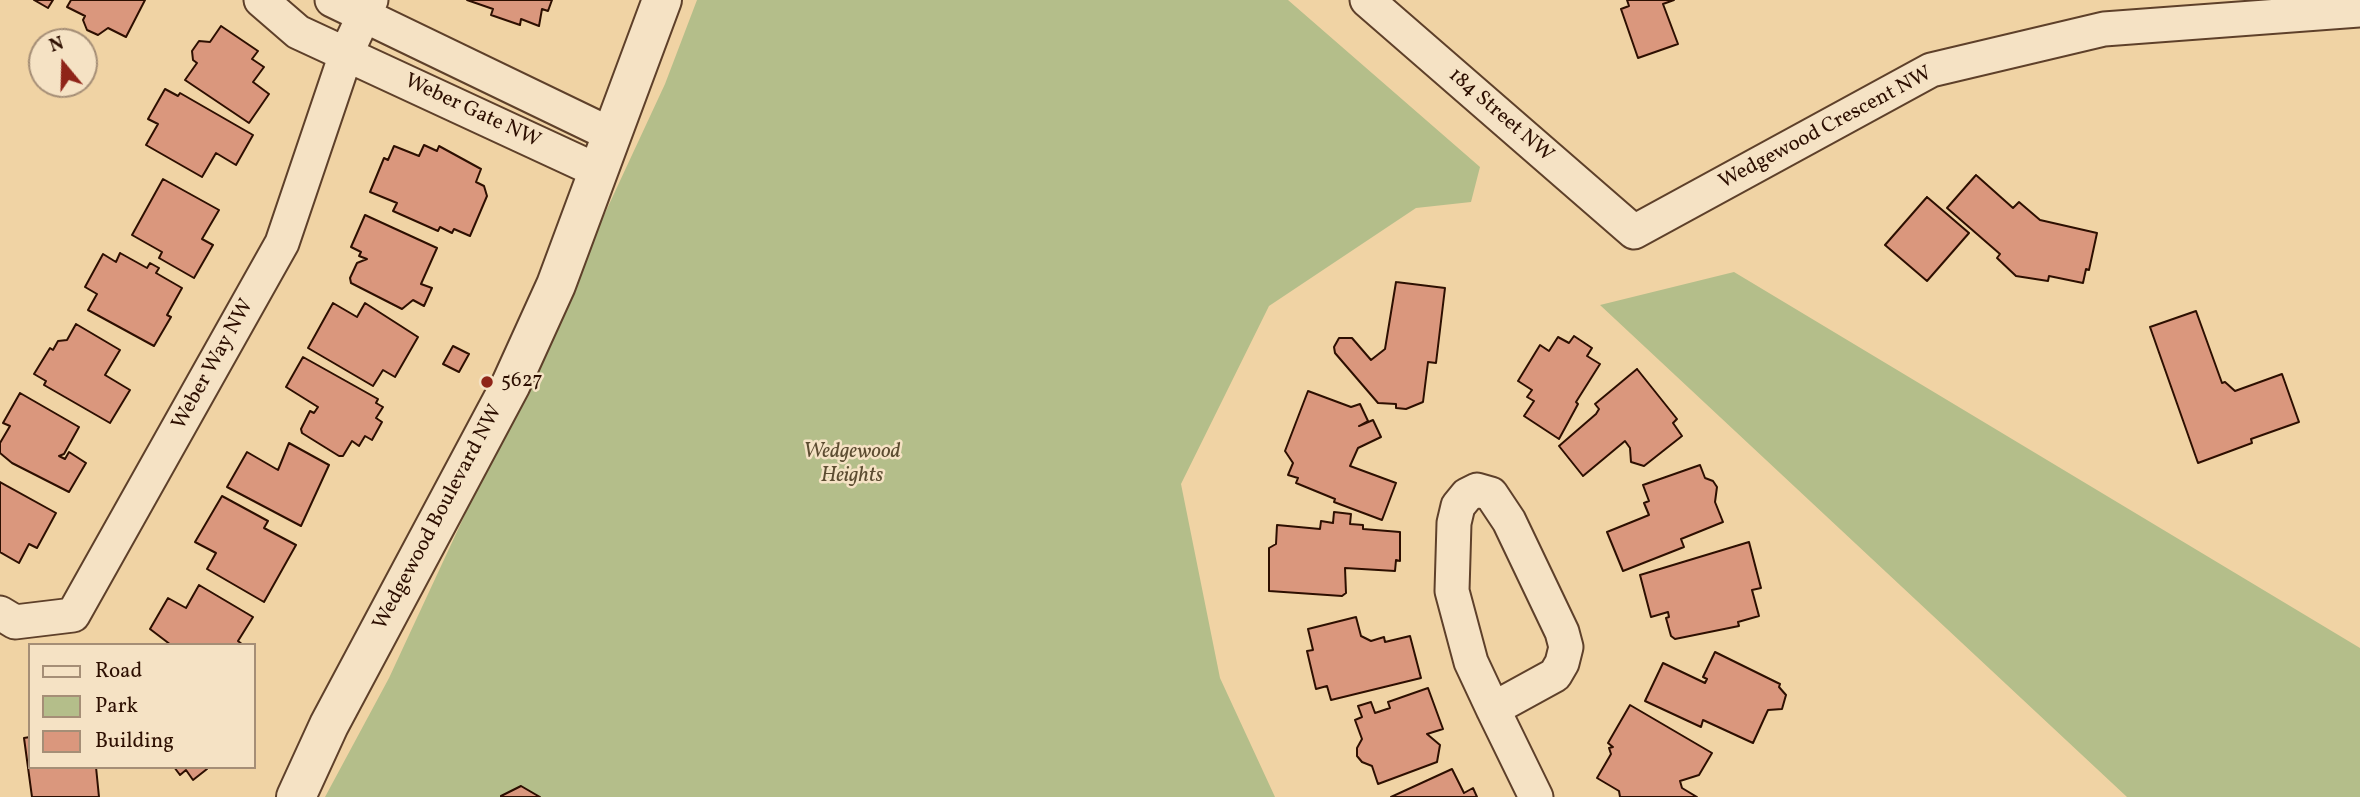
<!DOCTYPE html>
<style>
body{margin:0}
#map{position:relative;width:2360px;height:797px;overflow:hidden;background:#f0d3a4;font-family:Vollkorn,serif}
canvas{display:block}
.legend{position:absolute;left:28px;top:643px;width:228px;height:126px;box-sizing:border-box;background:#f5e2c4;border:2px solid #a58e76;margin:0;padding:9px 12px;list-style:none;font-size:21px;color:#2d0f01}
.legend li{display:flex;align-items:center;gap:14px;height:35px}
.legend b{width:35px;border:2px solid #a58e76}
.north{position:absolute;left:28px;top:28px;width:70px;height:70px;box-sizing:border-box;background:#f5e2c4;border:2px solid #a58e76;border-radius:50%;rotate:341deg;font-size:19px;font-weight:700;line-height:28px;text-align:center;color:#2d0f01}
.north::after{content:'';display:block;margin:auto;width:24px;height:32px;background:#8f2418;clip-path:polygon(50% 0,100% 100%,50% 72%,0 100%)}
</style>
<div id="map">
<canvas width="2360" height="797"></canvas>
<ul class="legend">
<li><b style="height:9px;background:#f5e2c4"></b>Road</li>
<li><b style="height:19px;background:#b4be8a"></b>Park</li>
<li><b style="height:19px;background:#da977d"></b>Building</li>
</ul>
<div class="north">N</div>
</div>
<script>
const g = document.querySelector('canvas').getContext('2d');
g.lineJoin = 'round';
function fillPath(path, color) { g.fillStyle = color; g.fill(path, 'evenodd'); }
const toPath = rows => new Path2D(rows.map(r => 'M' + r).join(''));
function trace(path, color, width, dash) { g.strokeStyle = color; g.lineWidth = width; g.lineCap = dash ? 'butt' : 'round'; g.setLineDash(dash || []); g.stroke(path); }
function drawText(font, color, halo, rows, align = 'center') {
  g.font = font + ' Vollkorn,serif'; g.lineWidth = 5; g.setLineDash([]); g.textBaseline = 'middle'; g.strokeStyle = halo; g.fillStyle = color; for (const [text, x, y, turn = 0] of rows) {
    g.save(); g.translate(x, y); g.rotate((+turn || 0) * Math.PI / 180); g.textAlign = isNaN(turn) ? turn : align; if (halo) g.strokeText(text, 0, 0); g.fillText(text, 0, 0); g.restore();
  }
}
fillPath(toPath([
 [697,0,1288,0,1480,167,1471,202,1416,208,1269,306,1181,484,1220,678,1275,797,325,797,389,678,665,84],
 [1734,272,2360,648,2360,797,2127,797,1600,305]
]), '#b4be8a');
const building = toPath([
 [34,0,53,0,48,8,34,0],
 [71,0,145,0,126,37,108,28,98,35,87,30,83,20,85,16,67,7,71,0],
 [467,0,552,0,548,11,542,9,539,26,521,19,520,25,491,15,493,9,467,0],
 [1627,0,1674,0,1663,4,1678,44,1638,58,1621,9,1629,6,1627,0],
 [221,26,258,51,252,59,264,67,253,82,269,94,249,123,185,80,197,63,193,60,192,51,199,41,210,42,221,26],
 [165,89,178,96,180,93,253,135,236,165,216,153,202,177,146,145,158,124,148,119,165,89],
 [424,145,437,151,439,146,481,169,476,182,484,186,487,196,470,236,454,229,452,233,440,227,438,231,393,211,397,203,370,192,384,158,388,160,394,146,419,156,424,145],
 [1976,175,2013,208,2019,202,2040,220,2097,233,2089,270,2086,269,2083,283,2049,276,2048,281,2016,276,1997,258,2000,254,1947,208,1976,175],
 [163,179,219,210,202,239,213,245,194,278,159,258,162,252,132,235,163,179],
 [1927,197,1969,233,1927,281,1885,245,1927,197],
 [365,215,437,248,421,284,432,288,424,306,413,300,402,309,351,283,350,278,357,263,367,259,359,256,361,252,351,247,365,215],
 [120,253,147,268,150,263,159,268,156,273,182,288,167,315,171,317,154,346,88,310,97,294,85,287,103,254,116,262,120,253],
 [1396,282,1445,288,1436,363,1428,362,1423,402,1406,409,1396,408,1396,404,1378,403,1335,353,1334,347,1339,338,1352,338,1371,360,1385,349,1396,282],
 [333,303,357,317,365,303,418,337,395,377,383,370,373,386,308,348,333,303],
 [2196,311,2222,383,2225,382,2235,391,2282,374,2299,422,2251,439,2252,443,2198,463,2150,327,2196,311],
 [76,324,120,350,105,375,130,390,110,423,44,385,46,381,34,374,50,348,53,350,58,341,67,340,76,324],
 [1574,336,1592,348,1587,356,1600,364,1576,402,1578,404,1559,439,1524,416,1534,401,1527,397,1532,390,1518,381,1540,345,1549,351,1558,337,1569,343,1574,336],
 [453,346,469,354,459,372,443,364,453,346],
 [303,357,378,399,376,403,383,407,376,418,382,422,372,440,365,436,359,446,352,441,343,456,339,456,302,433,301,429,310,411,314,413,318,407,286,387,303,357],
 [1637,369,1677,419,1673,423,1682,436,1644,466,1631,462,1630,448,1625,441,1583,476,1559,446,1596,414,1599,409,1595,404,1637,369],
 [1308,391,1351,407,1360,404,1368,421,1359,426,1373,420,1381,437,1358,448,1350,466,1396,483,1382,520,1334,502,1335,499,1296,483,1298,478,1288,475,1293,463,1285,451,1308,391],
 [20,393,79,427,64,454,59,456,65,459,69,452,86,463,69,492,12,463,0,453,0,443,10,426,3,423,20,393],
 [289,443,329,465,301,526,227,487,247,452,278,470,289,443],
 [1700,465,1705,478,1713,481,1717,487,1715,502,1723,522,1681,539,1684,547,1623,571,1607,532,1649,515,1644,503,1649,501,1643,485,1700,465],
 [0,482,56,513,37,548,29,544,19,563,0,552,0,482],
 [222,496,268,521,264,528,296,545,264,602,207,569,216,553,195,542,222,496],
 [1334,512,1351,514,1350,524,1363,525,1363,529,1400,532,1400,561,1396,560,1395,571,1345,568,1346,593,1342,596,1269,591,1269,548,1276,544,1277,525,1320,529,1321,521,1333,523,1334,512],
 [1749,542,1761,588,1752,590,1759,616,1738,622,1739,626,1675,639,1671,636,1666,618,1669,617,1668,612,1651,617,1640,575,1749,542],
 [199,585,253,617,238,641,243,645,171,645,150,629,168,598,186,608,199,585],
 [1356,617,1361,636,1371,641,1384,637,1385,642,1410,636,1421,678,1331,700,1327,686,1316,689,1307,651,1313,650,1308,629,1356,617],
 [1715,652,1780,684,1779,687,1786,695,1782,709,1768,710,1753,743,1703,720,1701,727,1645,701,1663,663,1705,683,1707,679,1703,677,1715,652],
 [1428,688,1443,729,1427,734,1440,745,1437,762,1378,784,1372,766,1362,762,1357,756,1357,748,1362,739,1355,720,1362,717,1358,706,1371,702,1375,713,1390,708,1388,702,1428,688],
 [1630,705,1712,753,1699,775,1680,781,1682,788,1697,797,1620,797,1619,791,1597,778,1611,754,1609,748,1613,747,1608,743,1630,705],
 [30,737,30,767,96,767,99,797,32,797,24,738,30,737],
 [174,767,205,767,207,769,193,780,186,770,180,775,174,767],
 [1452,769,1464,793,1473,788,1477,797,1391,797,1452,769],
 [521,786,540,797,501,797,501,796,521,786]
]);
fillPath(building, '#da977d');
trace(building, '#2d0f01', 2);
const minor = toPath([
 [261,0,298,32,598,171],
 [332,0,612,135],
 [1367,0,1634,232,1931,70,2104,29,2360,10],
 [0,613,15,622,73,615,282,243,346,54,371,0],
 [1493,709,1555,675,1562,663,1566,647,1562,632,1509,521,1491,494,1477,490,1467,495,1458,506,1454,523,1452,591,1471,662,1493,709,1536,797]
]);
const tertiary = toPath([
 [296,797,329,725,511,384,556,285,662,0]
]);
trace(minor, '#5e402a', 37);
trace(tertiary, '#5e402a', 42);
trace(minor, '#f5e2c4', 33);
trace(tertiary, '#f5e2c4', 38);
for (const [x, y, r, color] of [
 [487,382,7,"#8f2418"]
]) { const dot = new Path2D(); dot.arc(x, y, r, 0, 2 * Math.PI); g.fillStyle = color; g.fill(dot); trace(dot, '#f5e2c4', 2.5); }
drawText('21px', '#2d0f01', '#f5e2c4', [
 ["Weber Gate NW",472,112,25],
 ["184 Street NW",1500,116,41],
 ["Wedgewood Crescent NW",1826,129,-28],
 ["Weber Way NW",214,365,-61],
 ["Wedgewood Boulevard NW",439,518,-62]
]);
drawText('21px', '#2d0f01', '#f5e2c4', [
 ["5627",501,382]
], 'left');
drawText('italic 21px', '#5c4c31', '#f5e2c4', [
 ["Wedgewood",852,453],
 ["Heights",852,477]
]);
</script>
